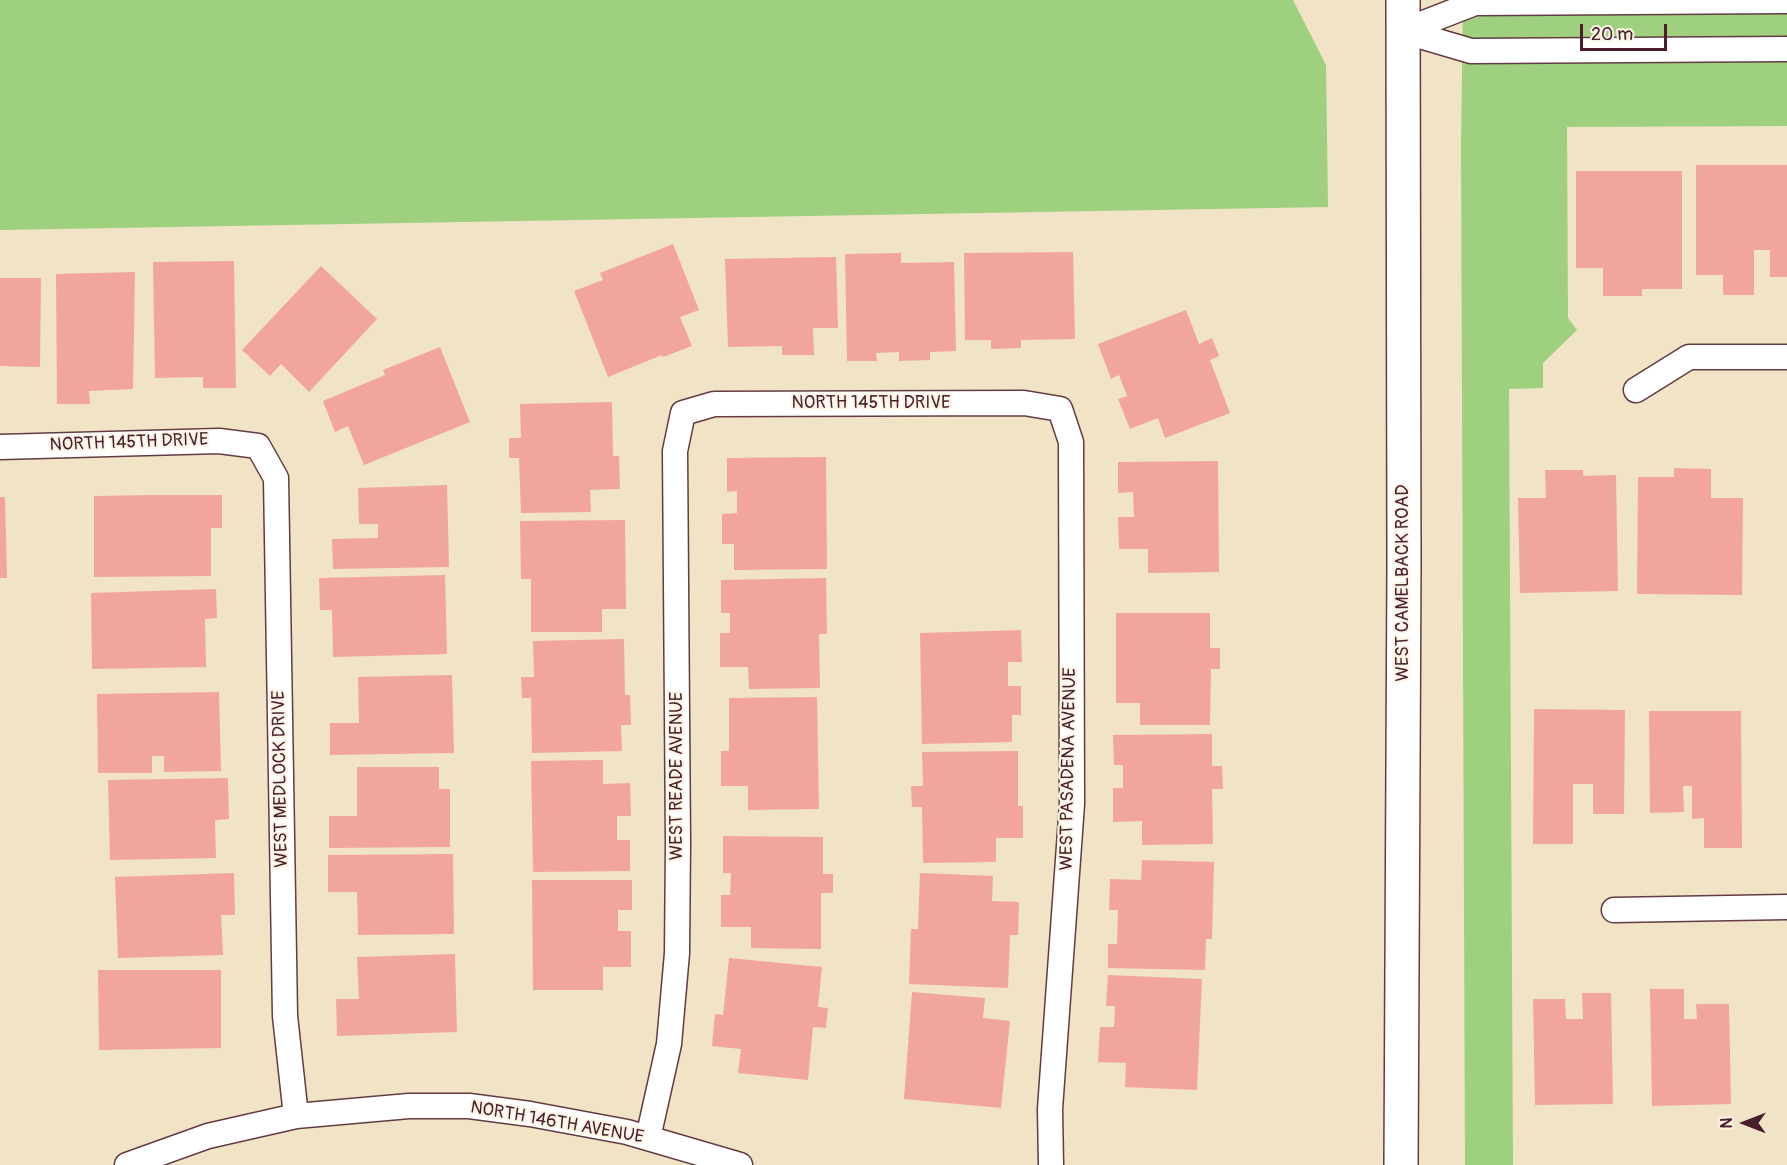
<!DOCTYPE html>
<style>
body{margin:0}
#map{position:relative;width:1787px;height:1165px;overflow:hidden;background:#f1e3c6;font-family:Pangolin,sans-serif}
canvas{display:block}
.north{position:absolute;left:1715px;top:1093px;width:60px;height:60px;-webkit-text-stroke:4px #fcf5e5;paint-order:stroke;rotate:270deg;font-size:16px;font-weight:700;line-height:24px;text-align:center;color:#4a1f2b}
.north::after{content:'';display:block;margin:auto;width:21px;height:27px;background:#4a1f2b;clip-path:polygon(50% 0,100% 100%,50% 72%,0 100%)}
.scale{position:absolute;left:1580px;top:24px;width:87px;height:27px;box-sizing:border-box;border:3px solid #4a1f2b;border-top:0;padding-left:8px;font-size:18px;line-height:21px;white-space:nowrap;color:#4a1f2b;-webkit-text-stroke:4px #fcf5e5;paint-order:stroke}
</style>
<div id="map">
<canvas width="1787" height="1165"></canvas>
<div class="north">N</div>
<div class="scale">20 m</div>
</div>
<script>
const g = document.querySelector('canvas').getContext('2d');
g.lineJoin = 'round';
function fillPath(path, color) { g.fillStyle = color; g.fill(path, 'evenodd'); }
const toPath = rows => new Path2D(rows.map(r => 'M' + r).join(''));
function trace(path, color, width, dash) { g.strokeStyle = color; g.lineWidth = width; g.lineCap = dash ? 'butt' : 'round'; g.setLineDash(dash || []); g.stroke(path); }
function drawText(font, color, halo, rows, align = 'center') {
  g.font = font + ' Pangolin,sans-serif'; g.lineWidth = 4.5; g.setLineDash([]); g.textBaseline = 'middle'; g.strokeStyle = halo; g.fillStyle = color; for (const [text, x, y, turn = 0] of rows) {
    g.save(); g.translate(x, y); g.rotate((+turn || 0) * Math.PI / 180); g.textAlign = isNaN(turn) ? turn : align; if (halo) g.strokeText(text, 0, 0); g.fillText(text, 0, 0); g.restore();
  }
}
fillPath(toPath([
 [0,0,1293,0,1326,65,1328,207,0,230],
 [1463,0,1787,0,1787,126,1567,127,1568,318,1577,330,1543,363,1543,388,1509,389,1513,1165,1465,1165,1461,145]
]), '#9ed07f');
fillPath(toPath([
 [1696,165,1787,165,1787,277,1770,277,1770,250,1754,250,1754,295,1723,295,1723,275,1696,275],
 [1576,171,1682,171,1682,289,1642,289,1642,296,1603,296,1603,268,1576,268],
 [673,244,699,310,680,317,692,346,663,357,662,355,608,377,574,291,603,280,600,273],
 [1073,252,1075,339,1021,340,1021,348,991,349,991,340,965,340,964,253],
 [901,253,901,263,954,262,956,351,930,352,930,360,899,361,899,352,876,353,877,361,847,361,845,254],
 [836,257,838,328,813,328,814,355,782,355,782,346,728,347,725,259],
 [234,261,236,388,203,388,203,377,155,378,153,262],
 [321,266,377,319,309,392,281,364,270,376,242,350],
 [135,272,133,389,89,391,90,404,57,404,56,274],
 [0,278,41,278,40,367,0,366],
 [1186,310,1199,344,1212,338,1219,356,1210,360,1230,413,1165,438,1158,418,1130,429,1118,399,1127,396,1119,375,1111,379,1098,344],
 [440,347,470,422,364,465,348,426,335,432,323,401,385,375,383,370],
 [612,402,613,456,619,456,620,489,590,490,591,512,521,513,519,458,509,458,509,438,521,438,520,404],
 [826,457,827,569,734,570,734,544,722,544,722,514,737,513,737,491,727,492,727,458],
 [1218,461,1219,572,1148,573,1148,549,1119,549,1118,517,1134,517,1133,492,1118,493,1118,462],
 [1674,468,1711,469,1711,498,1743,498,1742,595,1637,594,1638,477,1674,477],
 [1545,470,1583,470,1583,476,1616,475,1618,591,1520,593,1518,498,1546,498],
 [447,485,449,567,333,569,332,539,378,538,378,524,359,524,358,488],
 [153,495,222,495,222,528,211,528,211,576,94,577,94,496],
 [0,497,5,497,7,578,0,578],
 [625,520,626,609,602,609,602,632,531,632,531,579,521,579,520,521],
 [445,575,447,654,333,657,332,610,320,610,319,578],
 [826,578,827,634,819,634,820,688,749,689,748,667,720,667,720,633,730,633,730,613,721,613,721,580],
 [216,589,217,618,205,619,206,667,92,669,91,593],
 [1116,613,1210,613,1210,648,1220,648,1220,669,1211,669,1210,725,1140,725,1140,703,1116,703],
 [1021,630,1022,662,1008,662,1008,686,1021,686,1021,715,1012,715,1012,742,922,744,920,633],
 [624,639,625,695,630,695,631,725,621,725,622,751,532,753,531,698,522,698,521,677,534,677,533,641],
 [452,675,454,753,330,755,330,723,359,723,358,677],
 [219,692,221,771,164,772,164,756,152,756,152,773,98,773,97,694],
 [817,697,819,809,748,810,748,786,721,786,721,751,729,751,729,698],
 [1534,709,1625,710,1624,814,1593,814,1593,784,1573,784,1573,844,1533,844],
 [1649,711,1741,711,1742,848,1704,848,1704,818,1692,819,1692,786,1683,786,1684,812,1650,813],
 [1212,734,1212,766,1222,766,1223,789,1212,789,1213,844,1142,845,1142,821,1113,822,1113,788,1123,788,1123,765,1114,765,1113,735],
 [1018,751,1018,806,1023,806,1023,838,996,838,996,862,923,863,922,807,912,807,911,786,923,786,922,752],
 [603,760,603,784,630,783,631,816,617,816,617,840,630,840,630,871,533,872,531,761],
 [357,767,439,767,439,789,450,789,450,847,329,848,329,816,357,816],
 [228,778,229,819,215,820,216,858,110,860,108,780],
 [723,836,823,837,823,874,833,874,833,893,821,893,821,949,751,948,751,927,721,927,721,895,730,895,731,873,723,873],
 [453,854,454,934,358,935,357,892,328,892,328,855],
 [1142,860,1214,862,1212,939,1206,939,1205,970,1108,968,1108,944,1117,944,1118,910,1109,910,1110,879,1141,880],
 [234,873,235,915,221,915,223,955,118,958,115,877],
 [920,873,993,876,992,901,1019,902,1018,935,1010,935,1008,988,909,984,911,929,918,929],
 [532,880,632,880,632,910,618,910,618,931,631,931,631,967,603,967,603,990,533,990],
 [455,954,457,1032,337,1036,336,999,359,999,357,957],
 [729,958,822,967,818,1007,828,1008,826,1028,813,1027,808,1080,738,1073,741,1049,712,1046,715,1014,723,1015],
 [98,970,221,970,221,1048,99,1050],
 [1108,975,1202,979,1197,1090,1125,1087,1126,1063,1098,1062,1100,1027,1114,1027,1115,1006,1106,1006],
 [1650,989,1684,989,1684,1019,1697,1019,1696,1004,1729,1004,1731,1104,1652,1106],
 [912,992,985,998,983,1018,1010,1021,1001,1108,904,1099],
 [1582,993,1611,993,1613,1104,1535,1105,1533,999,1565,999,1566,1019,1583,1019]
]), '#f2a59e');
const street = toPath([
 [1403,31,1475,3,1787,1],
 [1403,31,1471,51,1787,49],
 [1636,390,1689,357,1787,357],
 [0,447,219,441,258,446,276,478,285,1016,296,1116],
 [1614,910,1787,907],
 [648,1138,669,1044,677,953,678,844,675,451,683,413,714,404,1024,403,1060,409,1071,442,1072,804,1050,1109,1051,1165],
 [127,1165,208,1136,296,1116,409,1106,469,1106,530,1114,627,1132,740,1165]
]);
const primary = toPath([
 [1401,1165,1404,563,1403,0]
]);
trace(street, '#633c42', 27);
trace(primary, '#633c42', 36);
trace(street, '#fff', 24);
trace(primary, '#fff', 33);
drawText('18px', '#4a1f2b', '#fcf5e5', [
 ["NORTH 145TH DRIVE",871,403],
 ["NORTH 145TH DRIVE",129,443,-2],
 ["WEST CAMELBACK ROAD",1403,583,-90],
 ["WEST PASADENA AVENUE",1069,769,-89],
 ["WEST READE AVENUE",677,776,-90],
 ["WEST MEDLOCK DRIVE",281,779,-91],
 ["NORTH 146TH AVENUE",557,1123,10]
]);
</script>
